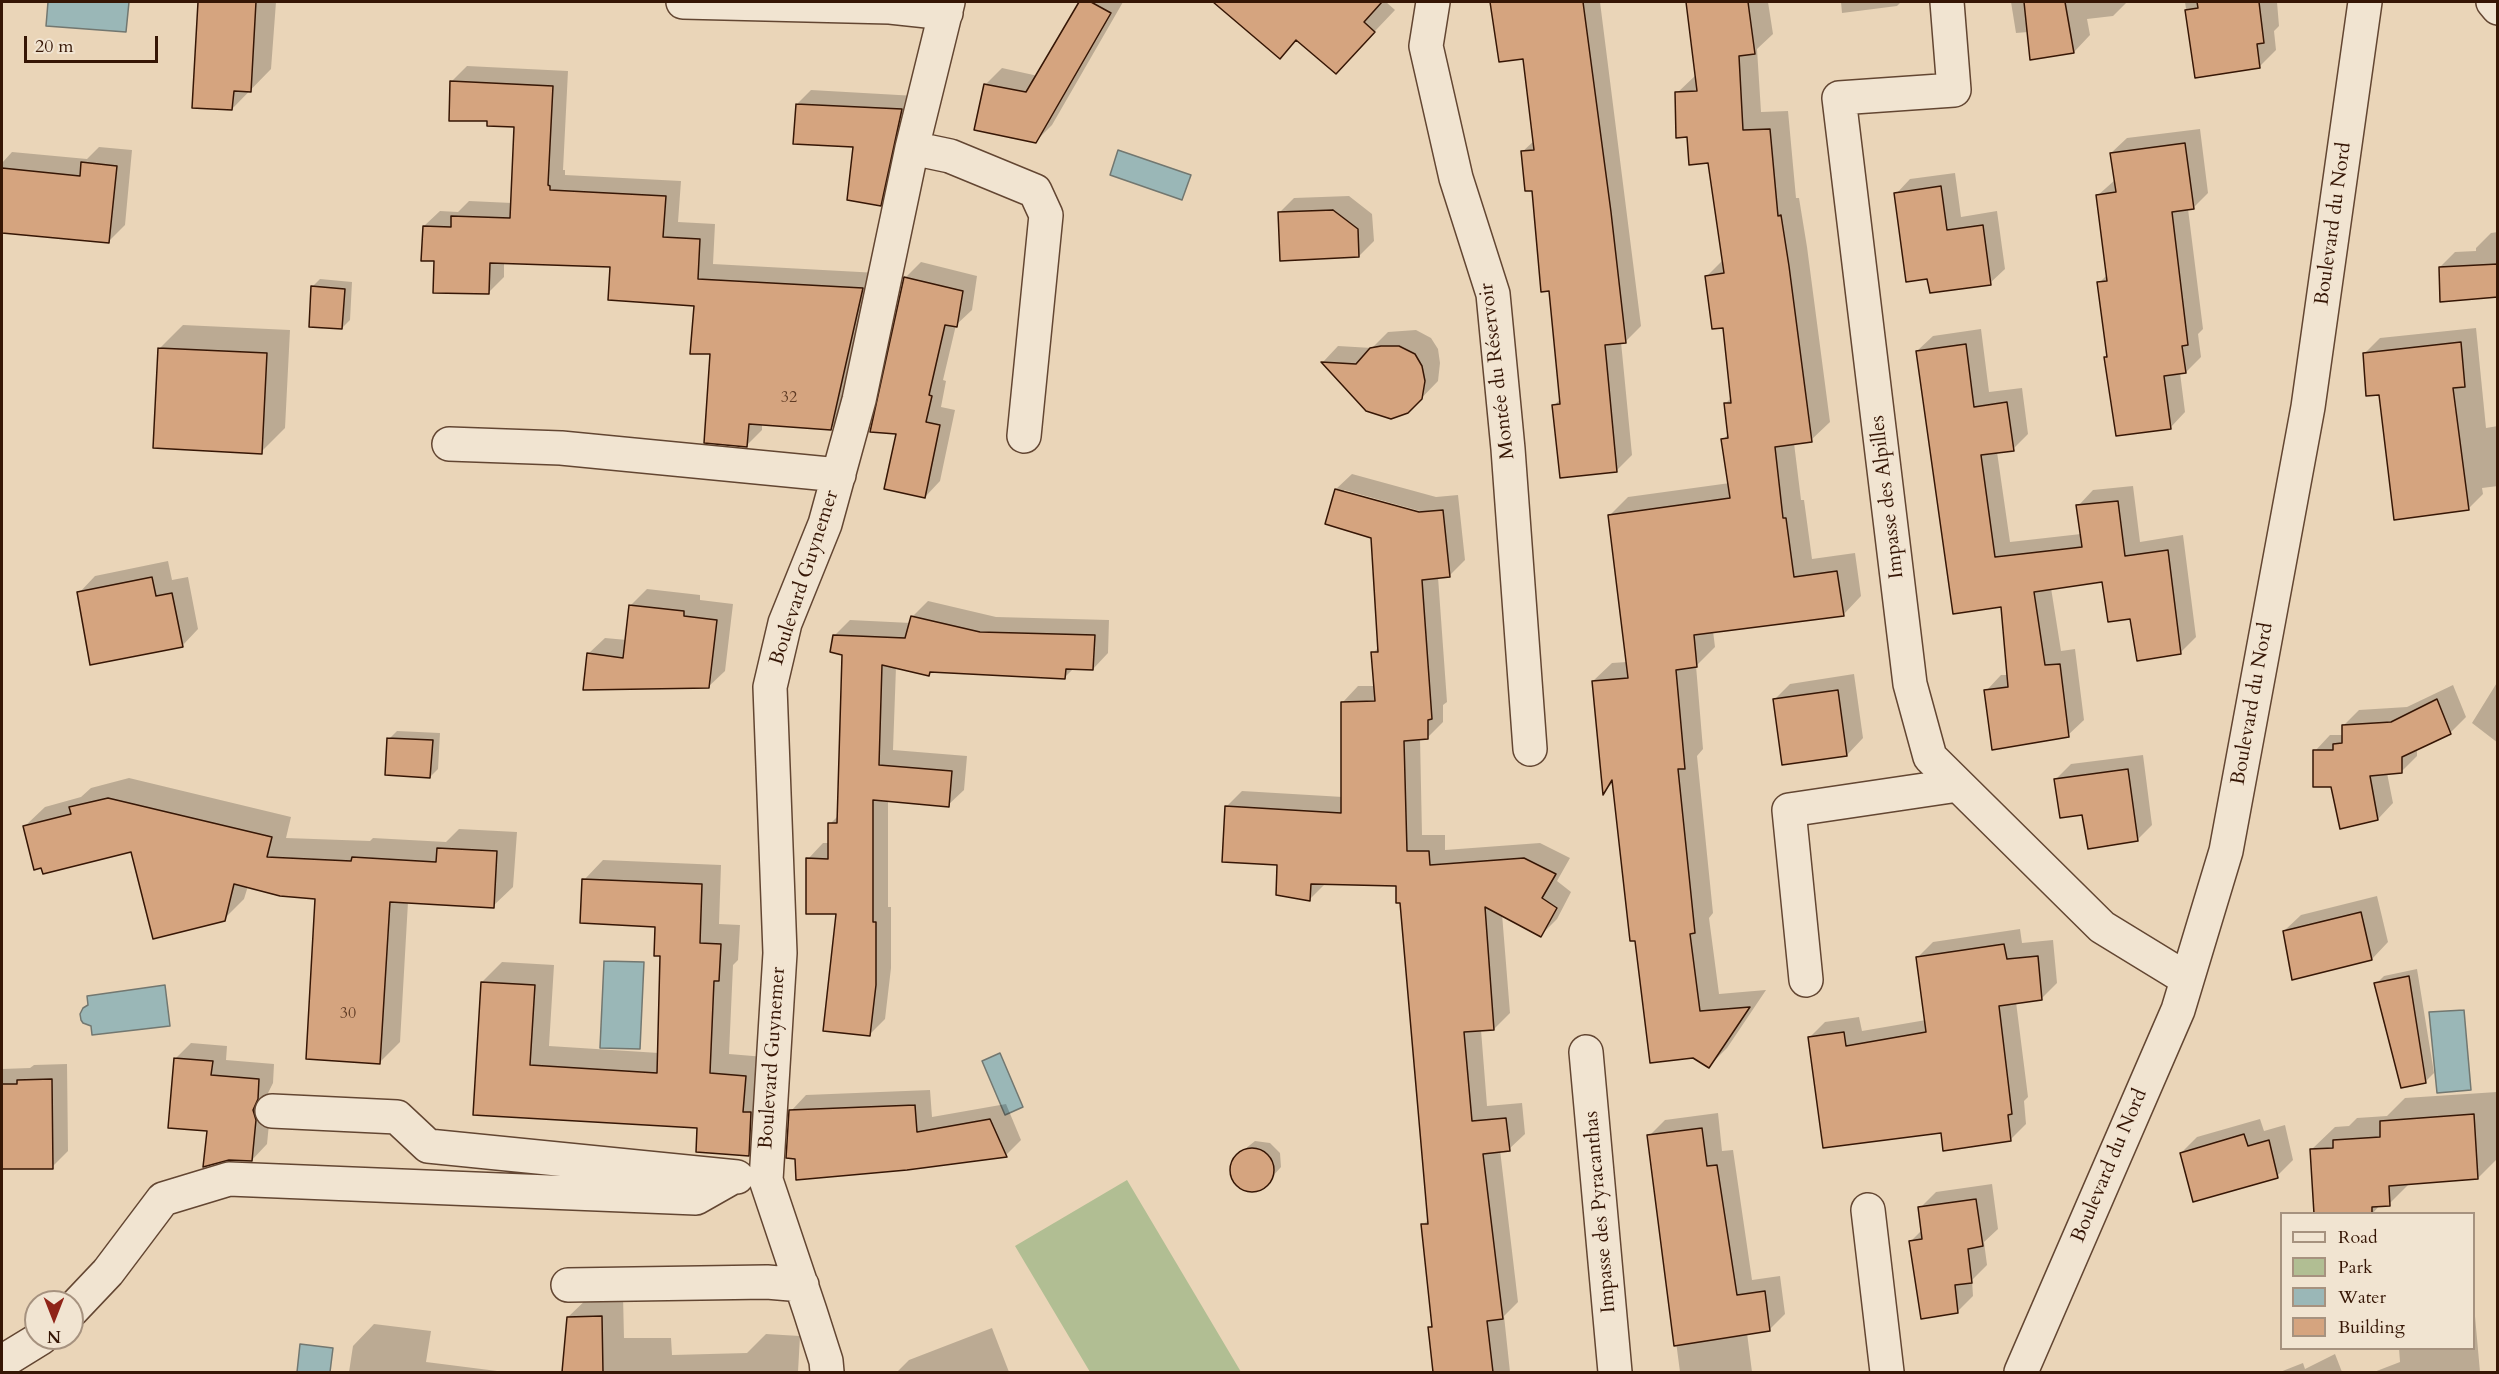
<!DOCTYPE html>
<meta charset="utf-8">
<style>
body{margin:0}
#map{position:relative;width:2499px;height:1374px;overflow:hidden;background:#ead5b8;font-family:Cardo,serif}
canvas{display:block}
.frame{position:absolute;inset:0;border:3px solid #361605;pointer-events:none}
.legend{position:absolute;left:2280px;top:1212px;width:195px;height:138px;box-sizing:border-box;background:#f1e4d1;border:2px solid #a6927f;margin:0;padding:8px 10px;list-style:none;font-size:18px;color:#361605}
.legend li{display:flex;align-items:center;gap:12px;height:30px}
.legend b{width:30px;border:2px solid #a6927f}
.north{position:absolute;left:24px;top:1290px;width:60px;height:60px;box-sizing:border-box;background:#f1e4d1;border:2px solid #a6927f;border-radius:50%;rotate:180deg;font-size:16px;font-weight:700;line-height:24px;text-align:center;color:#361605}
.north::after{content:'';display:block;margin:auto;width:21px;height:27px;background:#8f2418;clip-path:polygon(50% 0,100% 100%,50% 72%,0 100%)}
.scale{position:absolute;left:24px;top:36px;width:134px;height:27px;box-sizing:border-box;border:3px solid #361605;border-top:0;padding-left:8px;font-size:18px;line-height:21px;white-space:nowrap;color:#361605;-webkit-text-stroke:4px #f1e4d1;paint-order:stroke}
</style>
<div id="map">
<canvas width="2499" height="1374"></canvas>
<div class="frame"></div>
<ul class="legend">
<li><b style="height:8px;background:#f1e4d1"></b>Road</li>
<li><b style="height:16px;background:#b1be93"></b>Park</li>
<li><b style="height:16px;background:#9ab7b7"></b>Water</li>
<li><b style="height:16px;background:#d5a47f"></b>Building</li>
</ul>
<div class="north">N</div>
<div class="scale">20 m</div>
</div>
<script>
const g = document.querySelector('canvas').getContext('2d');
g.lineJoin = 'round';
function fillPath(path, color) { g.fillStyle = color; g.fill(path, 'evenodd'); }
const toPath = rows => new Path2D(rows.map(r => 'M' + r).join(''));
function trace(path, color, width, dash) { g.strokeStyle = color; g.lineWidth = width; g.lineCap = dash ? 'butt' : 'round'; g.setLineDash(dash || []); g.stroke(path); }
function drawText(font, color, halo, rows, align = 'center') {
  g.font = font + ' Cardo,serif'; g.lineWidth = 4.5; g.setLineDash([]); g.textBaseline = 'middle'; g.strokeStyle = halo; g.fillStyle = color; for (const [text, x, y, turn = 0] of rows) {
    g.save(); g.translate(x, y); g.rotate((+turn || 0) * Math.PI / 180); g.textAlign = isNaN(turn) ? turn : align; if (halo) g.strokeText(text, 0, 0); g.fillText(text, 0, 0); g.restore();
  }
}
fillPath(toPath([
 [1127,1180,1241,1372,1090,1372,1015,1246]
]), '#b1be93');
const water = toPath([
 [48,2,129,2,126,32,46,26,48,2],
 [1118,150,1191,175,1182,200,1110,175,1118,150],
 [604,961,644,962,640,1049,600,1048,604,961],
 [165,985,170,1026,92,1035,91,1026,83,1023,81,1020,80,1014,83,1008,88,1005,87,996,165,985],
 [2464,1010,2471,1090,2437,1093,2429,1012,2464,1010],
 [1000,1053,1023,1107,1005,1115,982,1061,1000,1053],
 [300,1344,333,1348,330,1372,297,1372,300,1344]
]);
fillPath(water, '#9ab7b7');
trace(water, '#727770', 1.5);
fillPath(toPath([
 [200,2,276,2,271,69,232,109,193,107],
 [1081,2,1123,2,1052,125,1036,141,976,129,986,84,1002,68,1038,76],
 [1236,2,1386,2,1395,10,1357,50,1298,39,1280,57,1228,12],
 [1492,2,1600,2,1641,326,1626,341,1621,342,1632,455,1616,471,1554,406,1561,398,1550,290,1533,189,1522,152,1535,140,1525,57,1501,60],
 [1687,2,1768,2,1773,34,1757,49,1761,112,1788,111,1796,198,1799,198,1807,247,1830,422,1811,440,1794,443,1801,500,1804,500,1812,559,1855,553,1861,596,1843,615,1713,631,1715,647,1696,666,1703,749,1697,756,1713,913,1709,918,1719,994,1766,990,1727,1048,1709,1066,1614,782,1604,791,1593,681,1612,663,1627,662,1610,515,1628,497,1730,483,1723,440,1729,433,1725,404,1732,397,1724,326,1707,276,1723,260,1709,162,1688,136,1677,93,1696,75],
 [1841,2,1901,2,1897,6,1842,13],
 [2011,2,2127,2,2113,16,2087,19,2090,35,2074,52,2028,32,2016,33],
 [2185,2,2277,2,2279,26,2274,31,2276,50,2260,66,2196,76],
 [467,66,568,71,563,170,565,170,565,175,681,181,678,222,715,224,713,264,878,273,847,412,831,428,762,423,762,430,746,446,696,305,611,266,504,262,504,277,488,293,435,260,424,226,440,211,458,212,469,201,512,203,516,126,489,120,451,82],
 [811,90,916,96,895,190,880,204,855,145,797,104],
 [2200,129,2208,193,2193,208,2188,209,2203,329,2198,334,2201,357,2186,372,2180,373,2185,412,2170,428,2106,357,2108,355,2099,283,2108,274,2097,196,2115,180,2111,153,2127,138],
 [99,147,132,150,125,225,109,241,2,231,2,163,12,152,87,159],
 [1955,173,1961,217,1997,211,2005,269,1990,283,1929,278,1896,194,1910,179],
 [1349,196,1372,214,1374,241,1359,256,1279,213,1294,198],
 [2498,232,2498,296,2440,267,2455,252,2476,251,2476,248,2491,233],
 [921,262,977,276,972,310,956,325,943,380,946,381,941,407,955,410,940,481,925,497,898,433,905,278],
 [320,279,352,282,350,320,342,328,312,287],
 [183,325,290,330,285,428,261,452,159,349],
 [2476,328,2486,428,2498,426,2498,486,2482,488,2483,494,2468,509,2381,393,2364,354,2380,338],
 [1981,329,1989,392,2022,388,2028,434,2013,449,1997,452,2010,542,2081,534,2078,506,2093,490,2133,486,2140,542,2183,535,2196,637,2180,653,2132,617,2103,581,2051,588,2061,651,2075,649,2084,720,2068,735,1986,691,2001,675,2008,675,2002,605,1917,351,1933,336],
 [1416,330,1431,338,1438,349,1440,363,1438,381,1408,412,1367,410,1323,362,1338,346,1372,348,1388,332],
 [1352,474,1436,497,1458,495,1465,560,1449,576,1438,577,1447,702,1443,705,1443,722,1428,737,1420,738,1422,835,1445,835,1445,850,1540,843,1570,858,1557,881,1571,892,1557,919,1541,935,1502,914,1510,1013,1494,1029,1481,1030,1487,1106,1522,1103,1525,1134,1509,1149,1500,1150,1518,1302,1504,1316,1510,1372,1435,1372,1429,1328,1433,1324,1423,1225,1429,1219,1401,902,1398,885,1326,883,1309,900,1226,807,1242,791,1343,797,1343,702,1358,686,1375,686,1373,653,1379,647,1373,537,1336,489],
 [1344,490,1427,513,1426,516,1344,493],
 [168,561,172,580,188,577,198,629,182,646,79,593,95,576],
 [647,589,700,595,700,600,733,604,725,671,708,687,588,654,605,638,627,640,631,605],
 [928,601,996,617,1109,620,1108,653,1093,669,1074,668,1065,677,932,670,928,675,896,667,893,750,967,756,964,790,948,805,888,800,888,907,891,907,891,968,885,1019,870,1034,838,913,808,859,823,843,830,843,830,824,839,815,844,654,834,636,850,620,911,623,912,617],
 [1854,674,1863,738,1847,755,1774,700,1790,684],
 [2498,681,2498,743,2472,723],
 [2453,685,2466,717,2451,732,2417,749,2417,756,2401,772,2387,773,2393,803,2378,819,2332,786,2315,751,2330,735,2344,735,2344,725,2359,710,2407,707],
 [397,731,440,733,438,769,430,777,389,739],
 [2143,755,2152,825,2137,840,2056,779,2071,764],
 [129,778,291,817,286,838,370,841,373,838,446,842,459,829,517,832,513,887,493,906,408,902,400,1042,380,1062,317,897,248,886,244,899,224,919,132,850,25,826,45,807,81,797,91,788],
 [603,860,721,865,719,924,740,925,738,960,733,965,729,1054,765,1057,768,1134,748,1154,698,1127,475,1114,482,982,502,962,554,965,549,1046,659,1053,662,954,657,925,584,880],
 [2377,896,2388,942,2372,959,2284,931,2301,915],
 [2020,929,2022,943,2053,940,2057,983,2041,999,2016,1002,2028,1097,2024,1101,2026,1124,2010,1140,1942,1131,1809,1038,1825,1022,1859,1017,1862,1031,1926,1020,1917,958,1933,942],
 [2417,969,2434,1073,2426,1081,2376,984,2384,976],
 [191,1043,227,1046,226,1060,274,1064,273,1083,268,1093,271,1104,267,1144,252,1160,208,1129,176,1058],
 [67,1064,68,1151,52,1167,2,1167,2,1069,30,1068,34,1065],
 [930,1090,932,1117,1006,1104,1021,1140,1006,1155,791,1111,806,1095],
 [2497,1092,2498,1158,2478,1178,2410,1183,2389,1204,2380,1205,2372,1214,2311,1150,2335,1127,2349,1126,2357,1118,2387,1116,2405,1098],
 [1718,1113,1722,1151,1733,1150,1752,1280,1780,1276,1785,1314,1769,1330,1747,1333,1752,1372,1680,1372,1649,1136,1665,1120],
 [2260,1119,2264,1131,2285,1125,2293,1160,2277,1176,2181,1153,2197,1137],
 [1255,1141,1270,1143,1280,1153,1281,1167,1262,1188,1247,1189,1235,1181,1232,1167,1240,1153],
 [1992,1184,1998,1229,1984,1242,1987,1265,1972,1280,1973,1296,1957,1312,1911,1241,1922,1230,1920,1208,1936,1192],
 [623,1295,624,1338,671,1338,672,1355,747,1353,766,1334,800,1336,798,1372,563,1372,568,1317,590,1296],
 [2474,1305,2480,1372,2374,1372,2400,1362,2399,1348,2474,1348],
 [374,1324,431,1331,426,1362,505,1372,349,1372,353,1346],
 [992,1328,1009,1372,897,1372,909,1360],
 [2335,1354,2342,1372,2280,1372,2303,1363,2305,1369]
]), '#0003');
const building = toPath([
 [198,2,256,2,251,92,234,91,232,110,192,108,198,2],
 [1079,2,1091,2,1111,13,1036,143,974,130,984,84,1026,92,1079,2],
 [1213,2,1382,2,1364,22,1375,32,1336,74,1296,40,1280,59,1213,2],
 [1490,2,1583,2,1611,212,1626,343,1605,345,1617,472,1560,478,1552,405,1560,404,1549,291,1541,292,1532,191,1525,191,1521,151,1534,150,1523,59,1499,62,1490,2],
 [1686,2,1748,2,1755,54,1739,56,1743,130,1770,129,1778,216,1781,215,1789,266,1812,442,1775,447,1783,518,1786,518,1794,577,1837,571,1844,616,1694,635,1697,667,1676,670,1685,769,1678,769,1695,933,1690,934,1700,1011,1750,1007,1709,1068,1693,1058,1650,1063,1635,941,1630,941,1612,780,1603,795,1592,681,1628,678,1608,515,1730,498,1721,439,1728,438,1724,403,1731,403,1723,328,1712,329,1705,276,1724,273,1708,163,1689,165,1687,137,1676,138,1675,92,1697,91,1686,2],
 [2024,2,2065,2,2074,53,2030,60,2024,2],
 [2197,2,2259,2,2264,43,2257,44,2260,68,2195,78,2185,10,2198,8,2197,2],
 [450,81,553,86,548,185,550,186,550,190,666,196,663,237,700,239,698,279,863,288,831,430,749,424,747,447,704,443,710,354,690,354,694,306,608,300,610,267,490,263,489,294,433,293,434,261,421,261,423,226,451,227,451,216,510,218,514,127,487,126,487,121,449,121,450,81],
 [796,104,902,109,881,206,847,200,853,147,793,144,796,104],
 [2185,143,2194,209,2172,212,2188,345,2182,346,2186,373,2164,376,2171,429,2116,436,2104,357,2107,357,2097,282,2107,281,2096,195,2116,192,2110,153,2185,143],
 [81,162,117,166,109,243,2,233,2,168,80,176,81,162],
 [1941,186,1947,230,1983,225,1991,285,1930,293,1927,279,1906,282,1894,193,1941,186],
 [1333,210,1358,229,1359,257,1280,261,1278,212,1333,210],
 [2498,264,2498,297,2440,302,2439,267,2498,264],
 [904,277,963,291,957,327,945,325,929,395,932,396,926,422,940,425,925,498,884,489,896,434,870,432,904,277],
 [311,286,345,289,342,329,309,327,311,286],
 [2461,342,2465,387,2453,388,2469,510,2394,520,2379,395,2366,396,2363,353,2461,342],
 [1966,344,1974,407,2007,402,2014,451,1981,455,1995,557,2082,547,2076,505,2118,501,2125,556,2168,550,2181,654,2137,661,2130,619,2108,622,2102,582,2034,592,2045,665,2060,664,2069,737,1992,750,1984,690,2008,687,2001,607,1953,614,1916,351,1966,344],
 [1381,346,1399,346,1415,354,1422,366,1425,381,1422,399,1408,413,1391,419,1366,411,1321,362,1356,364,1370,348,1381,346],
 [158,348,267,353,262,454,153,448,158,348],
 [1335,489,1419,512,1443,510,1450,577,1422,580,1432,719,1428,720,1428,739,1404,741,1407,851,1429,851,1430,865,1524,858,1556,874,1542,898,1557,908,1541,937,1485,907,1494,1030,1464,1032,1472,1121,1506,1118,1510,1151,1483,1154,1503,1319,1487,1321,1493,1372,1433,1372,1428,1327,1432,1327,1421,1224,1428,1224,1400,903,1396,903,1396,886,1311,884,1310,901,1276,895,1277,865,1222,862,1225,806,1341,813,1341,702,1375,701,1371,652,1378,652,1371,538,1325,524,1335,489],
 [152,577,156,596,172,593,183,647,90,665,77,592,152,577],
 [629,605,684,611,684,616,717,620,709,688,583,690,587,653,623,658,629,605],
 [911,616,980,632,1095,635,1093,670,1066,669,1065,679,930,672,929,676,882,665,879,765,952,771,949,807,873,800,873,922,876,922,876,985,870,1036,823,1031,836,914,806,914,806,858,828,859,828,823,837,823,842,655,830,652,833,635,905,638,911,616],
 [1838,690,1847,756,1782,765,1773,699,1838,690],
 [2437,699,2451,734,2402,757,2402,773,2370,776,2378,820,2340,829,2331,787,2313,787,2313,750,2333,750,2333,744,2342,743,2342,725,2391,722,2437,699],
 [387,738,433,740,430,778,385,775,387,738],
 [2128,769,2138,841,2088,849,2082,815,2060,818,2054,779,2128,769],
 [108,798,272,837,267,857,351,861,352,857,436,862,437,848,497,851,494,908,390,902,380,1064,306,1059,315,899,280,896,234,884,225,921,153,939,131,852,43,874,41,868,34,870,23,826,71,814,69,807,108,798],
 [582,879,702,884,700,943,721,944,719,981,714,981,710,1073,746,1076,743,1112,751,1112,749,1156,696,1152,697,1128,473,1115,481,982,535,985,530,1065,657,1073,660,956,654,956,655,927,580,923,582,879],
 [2361,912,2372,960,2292,980,2283,931,2361,912],
 [2004,944,2007,959,2038,956,2042,1000,1999,1006,2012,1114,2008,1115,2011,1141,1943,1151,1941,1133,1823,1148,1808,1037,1844,1032,1846,1046,1926,1032,1916,957,2004,944],
 [2409,976,2426,1083,2401,1088,2374,983,2409,976],
 [174,1058,213,1061,211,1075,259,1079,258,1099,253,1110,256,1120,252,1161,229,1160,203,1167,207,1131,168,1128,174,1058],
 [52,1079,53,1169,2,1169,2,1084,17,1084,17,1080,52,1079],
 [915,1105,917,1132,990,1119,1007,1157,907,1170,796,1180,795,1159,786,1158,789,1110,915,1105],
 [2474,1114,2478,1179,2389,1186,2390,1206,2372,1207,2372,1214,2314,1214,2310,1149,2333,1148,2333,1140,2380,1137,2380,1121,2474,1114],
 [1702,1128,1707,1166,1717,1165,1737,1295,1765,1291,1770,1331,1674,1346,1647,1135,1702,1128],
 [2244,1134,2248,1146,2269,1140,2278,1178,2193,1202,2180,1153,2244,1134],
 '1230 1170a22 22 0 1 1 44 0a22 22 0 1 1-44 0Z',
 [1976,1199,1983,1246,1968,1249,1972,1283,1955,1285,1958,1313,1921,1319,1909,1241,1922,1239,1918,1207,1976,1199],
 [602,1316,603,1372,562,1372,567,1317,602,1316]
]);
fillPath(building, '#d5a47f');
trace(building, '#361605', 1.5);
const minor = toPath([
 [683,2,890,7,946,13],
 [1433,2,1426,46,1456,178,1493,294,1508,449,1530,749],
 [1947,2,1954,90,1839,98,1910,684,1930,757,2102,927,2187,979],
 [2493,2,2498,8],
 [912,148,950,156,1035,191,1046,215,1024,436],
 [449,444,561,448,839,475],
 [1806,980,1789,810,1958,785],
 [1586,1052,1615,1372],
 [272,1111,397,1117,428,1146,737,1177],
 [1868,1210,1887,1372],
 [568,1285,767,1282,802,1285],
 [72,1310,108,1272,163,1199,229,1179,696,1198,733,1177],
 [2,1362,41,1338],
 [827,1372,826,1361,810,1311,766,1180,780,953,770,687,785,623,825,524,859,400,912,148,948,2],
 [2021,1372,2178,1010,2226,851,2308,407,2365,2]
]);
trace(minor, '#634632', 36);
trace(minor, '#f1e4d1', 33);
drawText('16px', '#5e3a24', null, [
 ["32",789,398],
 ["30",348,1014]
]);
drawText('20px', '#361605', '#f1e4d1', [
 ["Boulevard du Nord",2334,224,-82],
 ["Montée du Réservoir",1498,371,-97],
 ["Impasse des Alpilles",1888,497,-97],
 ["Boulevard Guynemer",805,578,-72],
 ["Boulevard du Nord",2253,704,-80],
 ["Boulevard Guynemer",773,1058,-86],
 ["Boulevard du Nord",2110,1166,-67],
 ["Impasse des Pyracanthas",1601,1212,-95]
]);
</script>
